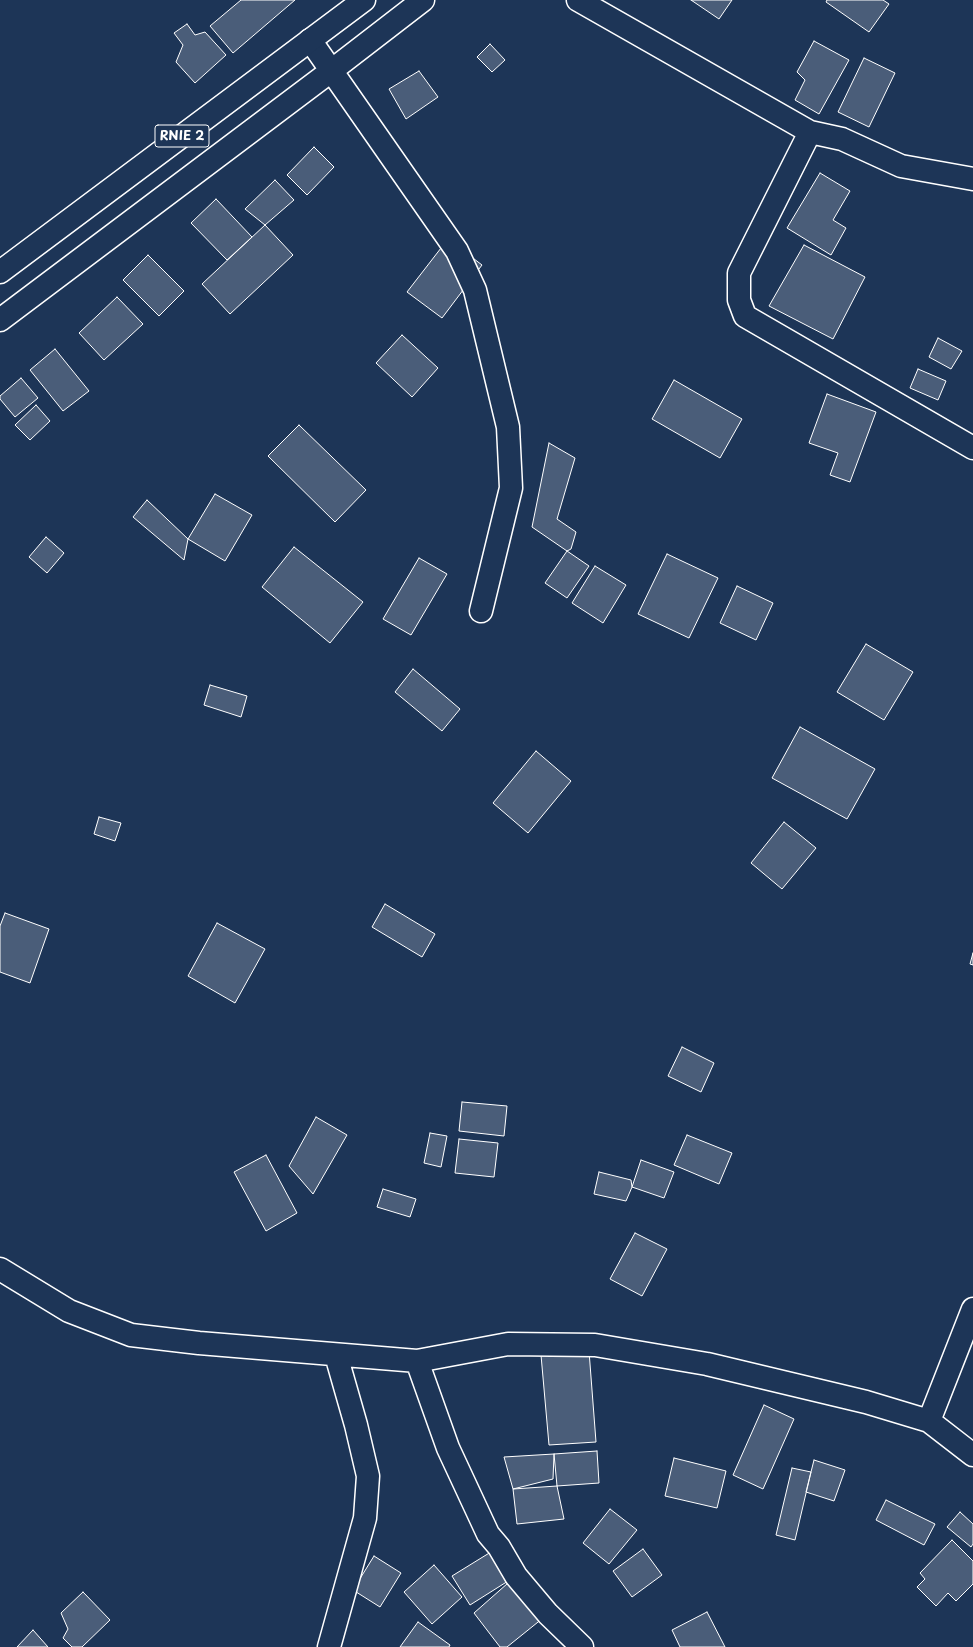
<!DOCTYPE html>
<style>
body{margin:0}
canvas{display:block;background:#1d3557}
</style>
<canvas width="973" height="1647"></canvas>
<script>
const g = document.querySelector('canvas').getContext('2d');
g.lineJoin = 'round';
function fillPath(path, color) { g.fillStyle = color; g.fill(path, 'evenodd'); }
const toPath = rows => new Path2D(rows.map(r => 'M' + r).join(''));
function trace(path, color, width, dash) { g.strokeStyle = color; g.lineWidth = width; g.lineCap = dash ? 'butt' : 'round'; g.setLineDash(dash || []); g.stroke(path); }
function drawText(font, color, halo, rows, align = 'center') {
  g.font = font + ' "Playpen Sans",sans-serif'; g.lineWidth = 3; g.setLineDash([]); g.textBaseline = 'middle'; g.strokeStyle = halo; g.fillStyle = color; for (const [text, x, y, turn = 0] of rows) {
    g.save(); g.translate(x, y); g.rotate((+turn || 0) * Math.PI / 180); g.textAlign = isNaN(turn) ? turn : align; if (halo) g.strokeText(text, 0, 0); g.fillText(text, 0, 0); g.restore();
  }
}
const building = toPath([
 [241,0,295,0,233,53,210,26,241,0],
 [691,0,732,0,719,19,691,0],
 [827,0,883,0,889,4,869,32,826,2,827,0],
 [187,24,195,35,205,32,226,55,195,83,176,62,183,45,174,33,187,24],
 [814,41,849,60,819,114,795,100,805,80,797,72,814,41],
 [490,44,505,60,492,72,477,57,490,44],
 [864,58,895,73,869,127,838,112,864,58],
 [419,71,438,97,406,119,389,89,419,71],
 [314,147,334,167,307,195,287,175,314,147],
 [820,173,850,191,833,220,846,228,831,255,787,228,820,173],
 [275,180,294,200,265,225,245,209,275,180],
 [216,199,252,237,227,260,191,223,216,199],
 [265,225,293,255,230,314,202,284,265,225],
 [448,239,482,265,442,318,407,292,448,239],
 [804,245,865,277,833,339,769,306,804,245],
 [148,255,184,291,159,316,123,280,148,255],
 [117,297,143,324,104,360,79,333,117,297],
 [402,335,438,368,412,397,376,363,402,335],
 [938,338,962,351,951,369,929,357,938,338],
 [55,349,89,391,63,411,30,370,55,349],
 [918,369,946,381,938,400,910,388,918,369],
 [21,378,38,398,15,417,0,399,0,396,21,378],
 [674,380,742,419,720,458,652,419,674,380],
 [827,394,876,412,850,482,830,475,838,453,809,443,827,394],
 [36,405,50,421,30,440,15,425,36,405],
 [299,425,366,490,335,522,268,456,299,425],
 [549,443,575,458,557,519,576,532,571,549,567,551,532,527,549,443],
 [215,494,252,515,225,561,188,539,215,494],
 [147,500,188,539,184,560,133,517,147,500],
 [46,537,64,553,47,573,29,557,46,537],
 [294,547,363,602,330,643,262,587,294,547],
 [567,551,589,566,567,598,545,583,567,551],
 [667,554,718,578,689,638,638,614,667,554],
 [419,558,447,574,411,635,383,619,419,558],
 [595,566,626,585,603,623,572,603,595,566],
 [737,586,773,603,756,640,720,623,737,586],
 [866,644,913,672,884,720,837,692,866,644],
 [413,669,460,709,442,731,395,692,413,669],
 [210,685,247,696,241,717,204,705,210,685],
 [800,727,875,769,847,819,772,778,800,727],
 [536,751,571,781,528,833,493,803,536,751],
 [99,817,121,823,115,841,94,834,99,817],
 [784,822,816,848,782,889,751,863,784,822],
 [385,904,435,934,422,957,372,927,385,904],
 [5,913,49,929,30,983,0,972,0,926,5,913],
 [217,923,265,949,235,1003,188,976,217,923],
 [973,953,973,965,970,964,973,953],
 [682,1047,714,1063,701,1092,668,1076,682,1047],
 [462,1102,507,1106,504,1136,459,1131,462,1102],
 [316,1117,347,1135,313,1194,289,1166,316,1117],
 [430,1133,447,1136,441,1167,424,1163,430,1133],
 [687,1135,732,1153,719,1184,674,1165,687,1135],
 [459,1139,498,1143,494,1177,455,1173,459,1139],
 [266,1155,297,1213,266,1231,234,1172,266,1155],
 [641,1160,674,1172,664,1198,632,1187,641,1160],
 [599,1172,631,1180,632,1187,626,1201,594,1194,599,1172],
 [383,1189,416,1199,410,1217,377,1207,383,1189],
 [635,1233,667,1249,642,1296,610,1279,635,1233],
 [589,1351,596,1442,549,1445,541,1355,589,1351],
 [764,1405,794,1419,763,1489,733,1475,764,1405],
 [597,1451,599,1483,557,1486,554,1454,597,1451],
 [554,1454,553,1479,513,1489,504,1457,554,1454],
 [674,1458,726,1471,717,1508,665,1496,674,1458],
 [814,1460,845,1470,834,1501,806,1492,814,1460],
 [792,1468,811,1472,795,1540,776,1535,792,1468],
 [557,1486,564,1519,517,1524,513,1489,557,1486],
 [886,1500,935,1524,924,1545,876,1520,886,1500],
 [610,1509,637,1530,609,1564,583,1543,610,1509],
 [960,1512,973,1524,973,1544,971,1547,947,1527,960,1512],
 [952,1540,973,1561,973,1584,956,1601,948,1593,936,1606,917,1587,925,1579,920,1573,952,1540],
 [499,1547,516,1576,470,1605,452,1576,499,1547],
 [643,1549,662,1575,632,1597,613,1571,643,1549],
 [374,1556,401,1573,380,1607,353,1590,374,1556],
 [434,1565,462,1597,432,1624,404,1592,434,1565],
 [516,1576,548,1614,507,1647,500,1647,474,1613,516,1576],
 [83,1592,110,1620,82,1647,72,1647,63,1638,68,1629,61,1613,83,1592],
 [707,1612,725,1647,680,1647,672,1630,707,1612],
 [418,1622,450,1645,449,1647,400,1647,418,1622],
 [33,1630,48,1647,17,1647,33,1630]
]);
fillPath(building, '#4a5d79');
trace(building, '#fff', 1);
const minor = toPath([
 [578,0,810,132,842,139,901,166,973,179],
 [310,40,457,251,475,290,508,427,511,488,481,611],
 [810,132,739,273,739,300,745,316,973,448],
 [0,320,331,71,423,0],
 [0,1269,69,1311,131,1335,199,1343,417,1361,508,1344,595,1345,707,1364,866,1402,929,1421,973,1455],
 [417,1361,448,1448,488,1534,499,1547,516,1576,548,1614,582,1647],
 [929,1421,973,1309],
 [329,1647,365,1518,368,1476,356,1425,336,1355]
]);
const highway = toPath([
 [0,272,364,0]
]);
trace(minor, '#fff', 25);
trace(highway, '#fff', 25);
trace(minor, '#1d3557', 22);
trace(highway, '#1d3557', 22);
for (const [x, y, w] of [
 [182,136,54]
]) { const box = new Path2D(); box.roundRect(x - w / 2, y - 11, w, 22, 3); g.fillStyle = '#1d3557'; g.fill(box); trace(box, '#fff', 1); }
drawText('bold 13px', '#fff', null, [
 ["RNIE 2",182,136]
]);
</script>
